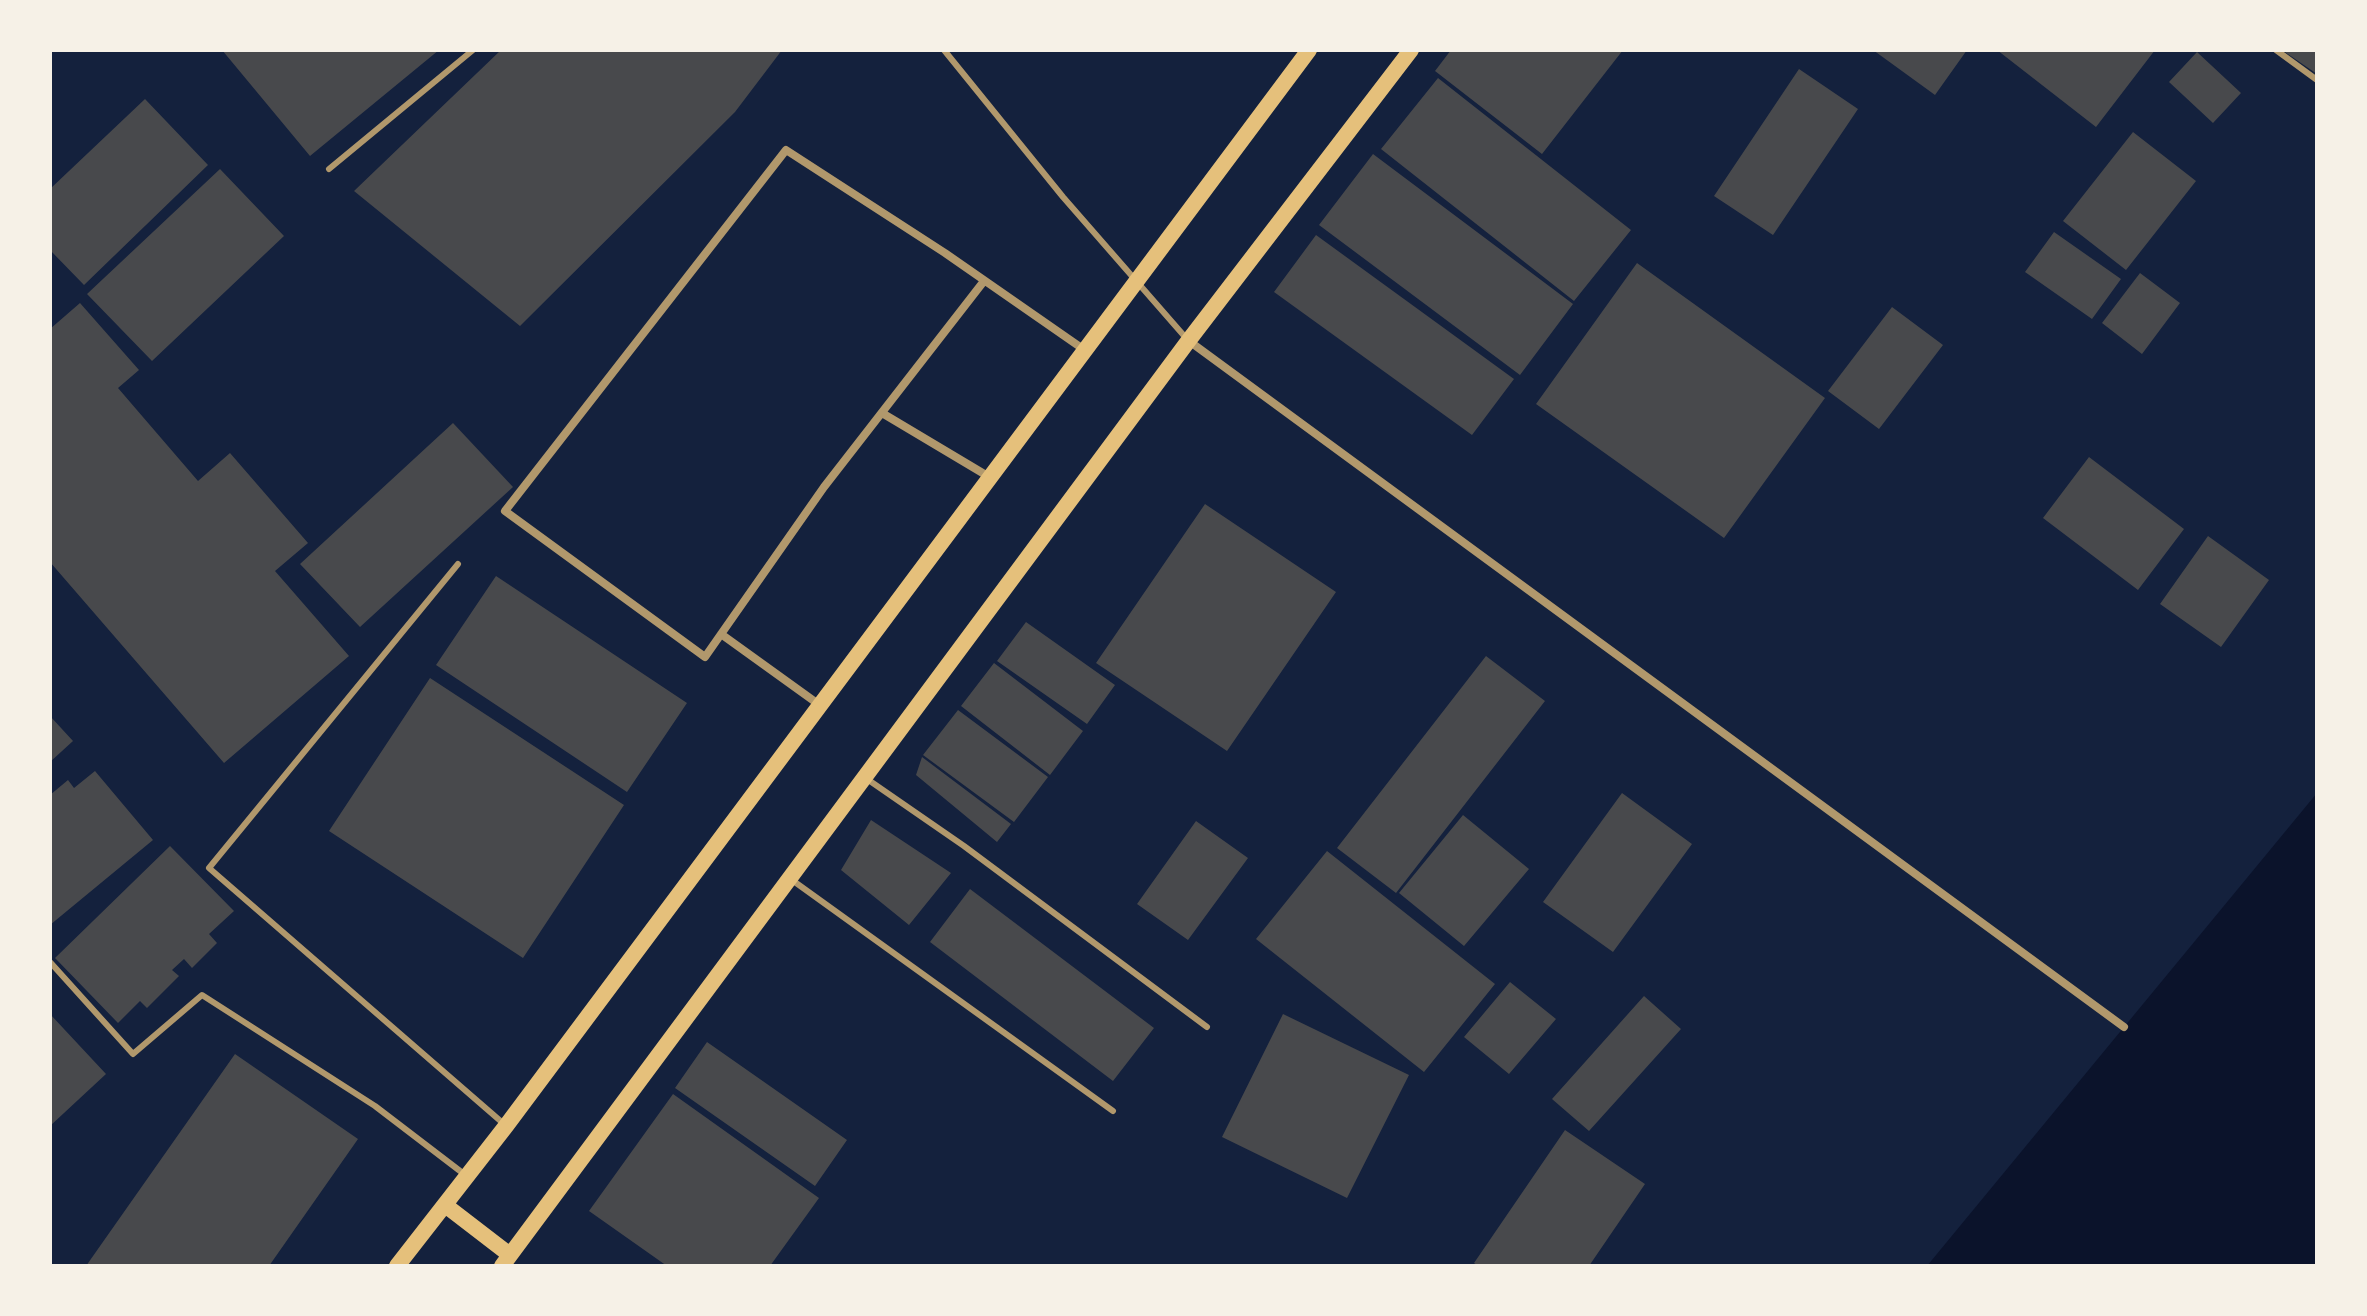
<!DOCTYPE html>
<style>
body{margin:0}
#map{position:relative;width:2367px;height:1316px;overflow:hidden;background:#14213d;font-family:Figtree,sans-serif}
canvas{display:block}
.frame{position:absolute;inset:0;border:52px solid #f6f1e7;pointer-events:none}
</style>
<div id="map">
<canvas width="2367" height="1316"></canvas>
<div class="frame"></div>
</div>
<script>
const g = document.querySelector('canvas').getContext('2d');
g.lineJoin = 'round';
function fillPath(path, color) { g.fillStyle = color; g.fill(path, 'evenodd'); }
const toPath = rows => new Path2D(rows.map(r => 'M' + r).join(''));
function trace(path, color, width, dash) { g.strokeStyle = color; g.lineWidth = width; g.lineCap = dash ? 'butt' : 'round'; g.setLineDash(dash || []); g.stroke(path); }
fillPath(toPath([
 [2317,793,2317,1266,1927,1266]
]), '#0b132b');
fillPath(toPath([
 [222,50,439,50,310,156],
 [501,50,782,50,735,112,520,326,354,191],
 [1451,50,1623,50,1542,154,1435,71],
 [1873,50,1967,50,1935,95],
 [1997,50,2155,50,2096,127],
 [2282,50,2317,50,2317,74],
 [2197,52,2241,93,2213,123,2169,82],
 [1799,69,1858,109,1773,235,1714,196],
 [1438,78,1631,230,1574,301,1381,149],
 [145,99,208,165,84,285,50,250,50,189],
 [2133,132,2196,181,2126,270,2063,221],
 [1373,154,1573,304,1520,375,1319,225],
 [220,169,284,236,152,361,87,294],
 [2054,232,2121,279,2092,319,2025,272],
 [1316,235,1514,379,1472,435,1274,292],
 [1637,263,1825,398,1724,538,1536,404],
 [2140,273,2180,303,2142,354,2102,323],
 [80,303,139,370,118,388,198,481,230,453,308,543,275,571,349,656,224,763,50,562,50,329],
 [1892,307,1943,345,1879,429,1828,391],
 [453,423,513,487,360,627,300,564],
 [2089,457,2184,529,2138,590,2043,518],
 [1205,504,1336,592,1227,751,1096,663],
 [2208,536,2269,580,2221,647,2160,604],
 [496,576,687,703,627,792,436,665],
 [1026,622,1115,685,1087,724,997,661],
 [1486,656,1545,701,1396,893,1337,848],
 [994,663,1083,731,1050,775,961,706],
 [430,678,624,805,523,958,329,831],
 [958,710,1048,777,1014,822,923,755],
 [50,716,73,741,50,762],
 [922,757,1011,824,997,842,916,775],
 [95,771,153,840,50,925,50,795,68,780,74,788],
 [1622,793,1692,844,1613,952,1543,902],
 [1463,815,1529,869,1464,946,1399,893],
 [871,820,951,873,909,925,841,870],
 [1196,821,1248,858,1188,940,1137,904],
 [170,846,234,911,209,934,217,943,192,968,184,959,172,970,179,976,147,1008,140,1001,118,1023,55,958],
 [1327,851,1495,984,1424,1072,1256,939],
 [970,889,1154,1028,1113,1081,930,942],
 [1510,982,1556,1019,1509,1074,1464,1037],
 [1644,996,1681,1029,1589,1131,1552,1099],
 [50,1014,106,1074,50,1126],
 [1283,1014,1409,1075,1347,1198,1222,1137],
 [707,1042,847,1140,815,1186,675,1088],
 [235,1054,358,1139,269,1266,86,1266],
 [673,1094,819,1198,770,1266,667,1266,589,1211],
 [1565,1130,1645,1184,1589,1266,1478,1266,1474,1263]
]), '#48494c');
trace(toPath([
 [944,50,1063,197,1186,338],
 [2276,50,2317,80],
 [329,169,473,50],
 [458,564,209,868,504,1124],
 [867,779,964,846,1207,1027],
 [792,880,1113,1111],
 [50,962,133,1054,202,995,375,1106,464,1174]
]), '#b1986c', 6);
trace(toPath([
 [984,281,824,487,705,657,505,511,786,150,945,253,1086,351],
 [1189,341,2124,1027],
 [882,413,991,478],
 [721,634,821,706]
]), '#b1986c', 8);
trace(toPath([
 [445,1205,510,1255],
 [397,1266,506,1126,1309,50],
 [502,1266,1189,340,1411,50]
]), '#e5c07b', 16);
</script>
